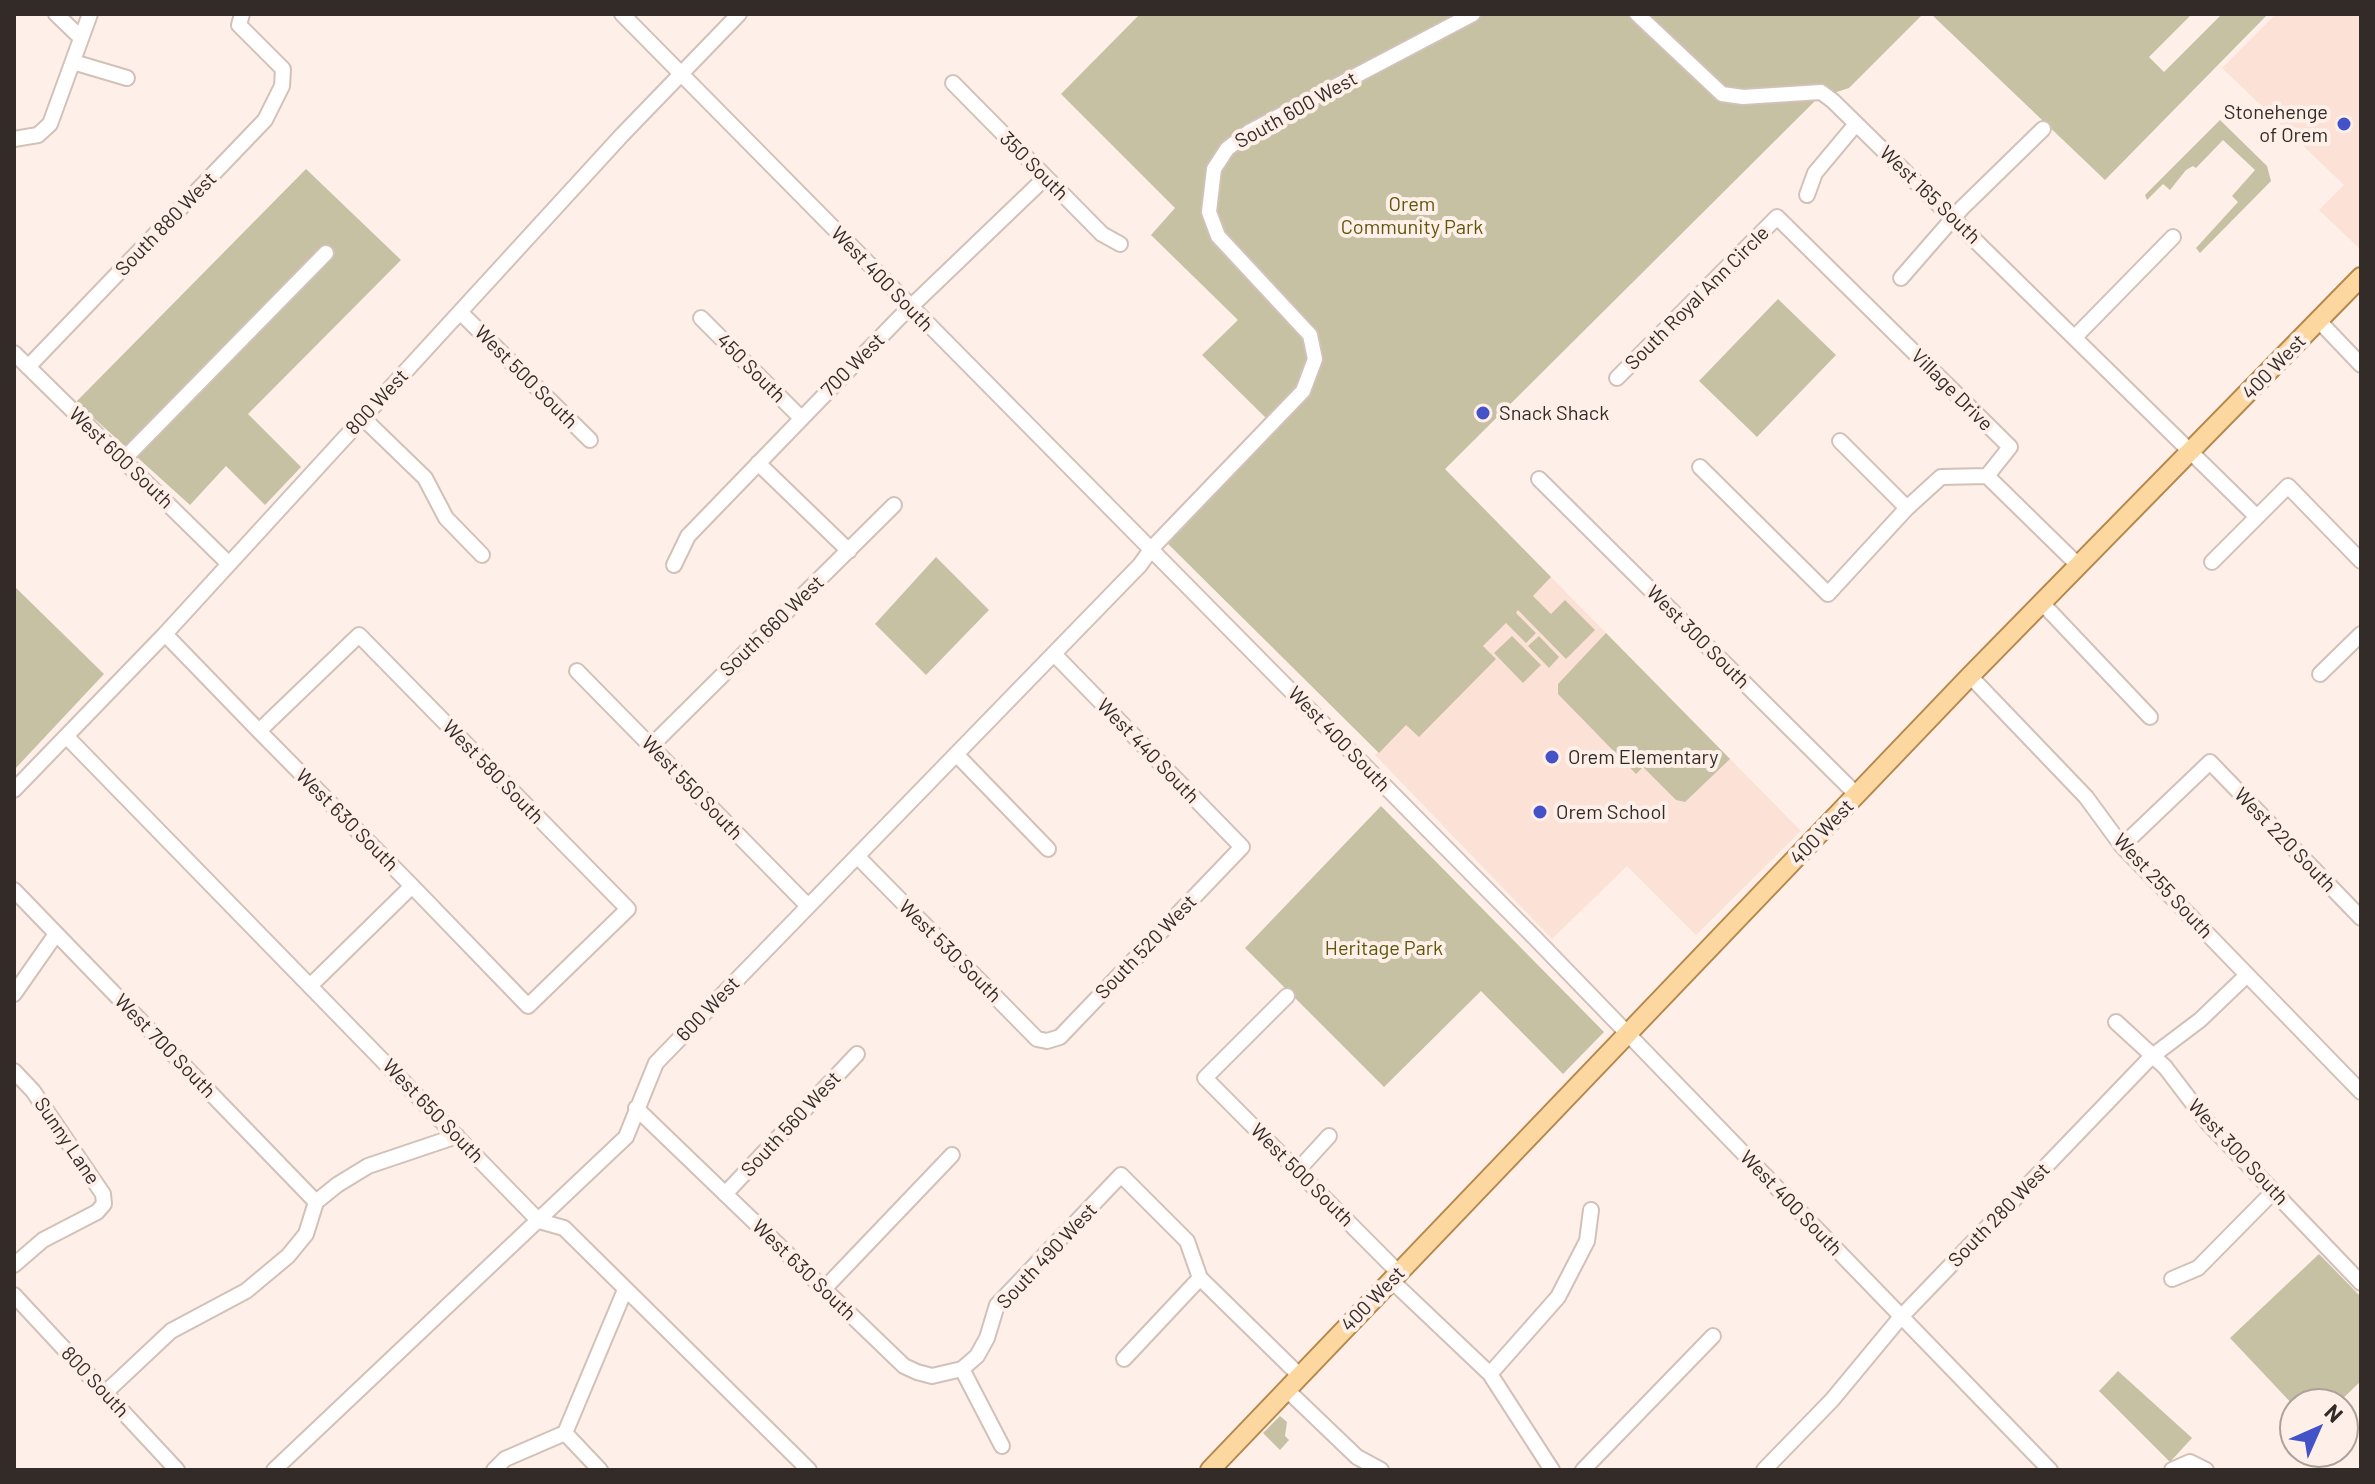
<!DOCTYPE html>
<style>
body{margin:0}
#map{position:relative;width:2375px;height:1484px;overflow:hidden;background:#feefe8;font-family:Barlow,sans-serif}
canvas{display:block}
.frame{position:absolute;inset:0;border:16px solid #322b28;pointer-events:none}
.north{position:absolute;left:2279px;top:1388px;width:80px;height:80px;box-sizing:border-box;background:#feefe8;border:2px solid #aca19b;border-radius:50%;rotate:45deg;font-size:22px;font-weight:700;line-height:32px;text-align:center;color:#322b28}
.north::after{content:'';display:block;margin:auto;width:28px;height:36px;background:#4452c7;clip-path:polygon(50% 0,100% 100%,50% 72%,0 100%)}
</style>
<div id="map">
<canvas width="2375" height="1484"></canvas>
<div class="frame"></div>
<div class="north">N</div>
</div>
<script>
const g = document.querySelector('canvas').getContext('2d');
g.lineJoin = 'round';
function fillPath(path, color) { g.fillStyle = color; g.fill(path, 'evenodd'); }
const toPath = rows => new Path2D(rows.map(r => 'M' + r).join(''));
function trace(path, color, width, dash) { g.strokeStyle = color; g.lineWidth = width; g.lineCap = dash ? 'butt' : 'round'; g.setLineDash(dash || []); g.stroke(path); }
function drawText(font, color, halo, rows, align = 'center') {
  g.font = font + ' Barlow,sans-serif'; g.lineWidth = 8; g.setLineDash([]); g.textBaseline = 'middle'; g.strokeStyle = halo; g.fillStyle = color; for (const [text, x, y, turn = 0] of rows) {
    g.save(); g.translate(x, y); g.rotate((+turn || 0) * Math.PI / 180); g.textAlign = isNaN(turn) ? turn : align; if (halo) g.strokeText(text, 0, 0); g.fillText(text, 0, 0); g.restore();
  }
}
fillPath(toPath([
 [2276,14,2361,14,2361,250,2319,210,2344,185,2222,68],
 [1551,577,1801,831,1696,935,1627,866,1552,939,1375,755]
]), '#fce2d6');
fillPath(toPath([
 [1140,14,1923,14,1849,88,1818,98,1445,469,1551,577,1533,596,1551,614,1565,600,1595,630,1566,659,1518,610,1516,613,1536,633,1526,643,1506,623,1483,646,1496,659,1419,737,1406,725,1379,753,1156,532,1266,418,1202,355,1238,320,1151,235,1175,208,1061,94],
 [1931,14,2192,14,2149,57,2164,72,2222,14,2268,14,2105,180],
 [2220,120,2267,166,2271,181,2200,253,2196,248,2238,202,2232,196,2255,170,2223,140,2196,168,2193,166,2186,170,2170,190,2163,184,2147,200,2145,195],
 [306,169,401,260,248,414,301,467,265,505,226,466,190,505,76,402],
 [1778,299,1836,355,1757,437,1699,381],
 [936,557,989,610,926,675,875,624],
 [14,586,104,674,14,770],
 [1606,633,1730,759,1685,802,1676,800,1643,767,1636,774,1558,694,1558,684],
 [1512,636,1541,665,1523,683,1494,653],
 [1539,636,1559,657,1549,668,1528,646],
 [1381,806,1604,1032,1563,1074,1481,991,1384,1087,1245,948],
 [2319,1254,2361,1297,2361,1381,2337,1404,2295,1404,2295,1407,2230,1338],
 [2118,1371,2192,1438,2170,1462,2099,1391],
 [1280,1416,1287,1422,1285,1436,1289,1440,1280,1450,1263,1433]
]), '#c5c1a2');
const minor = toPath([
 [56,14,81,38],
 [622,14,1536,939,2050,1470],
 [1637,14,1722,94,1743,97,1821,92,1833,101,2257,517],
 [73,62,127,78],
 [953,83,1102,234,1120,244],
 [14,139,38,135,50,124,90,14],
 [1807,195,1815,173,1856,124],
 [1901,278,1962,208,2043,129],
 [461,313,590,440],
 [701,318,801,418],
 [2319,321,2361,365],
 [2075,337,2173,237],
 [14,353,229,564],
 [28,367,265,120,282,86,283,69,239,25,242,14],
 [1617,378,1777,217,2010,447,1987,476],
 [362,417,425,478,446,518,482,555],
 [1840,441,1907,508],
 [123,460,326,253],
 [758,463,849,551],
 [1700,467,1828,594,1907,508,1941,477,1987,476],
 [1987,476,2079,566],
 [1539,479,1857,795],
 [2212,562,2288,486,2361,561],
 [674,565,688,536,899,318,1045,178],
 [2042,603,2150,717],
 [165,634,259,731,412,886,528,1006,628,909,359,635,259,731],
 [577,671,808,906],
 [2320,674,2361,634],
 [1970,676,2086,797,2122,846,2361,1092],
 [67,737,539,1221,564,1228,809,1470],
 [651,746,894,505],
 [956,754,1048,849],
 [14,790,165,634,622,135,739,14],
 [2122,846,2210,762,2361,918],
 [857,856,1037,1039,1047,1041,1060,1037,1242,847,1054,654],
 [14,890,316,1202],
 [310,986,412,886],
 [14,994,56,934],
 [1287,996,1205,1078,1399,1273],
 [2116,1022,2165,1067,2207,1122,2361,1283],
 [14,1071,33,1091,103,1194,104,1204,97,1212,43,1240,14,1265],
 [636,1108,904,1366,917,1372,932,1376,962,1369,977,1356,987,1338,997,1305,1121,1175,1187,1241,1200,1278,1299,1375],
 [1298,1170,1329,1136],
 [725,1194,857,1054],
 [2172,1279,2198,1268,2274,1191],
 [1392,1281,1490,1374,1552,1470],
 [824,1289,952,1155],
 [14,1295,177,1470],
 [1124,1359,1200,1278],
 [962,1369,1002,1446],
 [1490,1374,1558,1297,1587,1241,1591,1210],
 [1286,1389,1357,1457,1381,1470],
 [105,1393,171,1331,246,1291,288,1256,306,1234,316,1202,337,1185,368,1166,457,1136],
 [565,1433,600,1470],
 [274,1470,626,1137,656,1063,1140,565,1152,548,1303,391,1315,359,1310,335,1218,236,1209,212,1214,169,1227,149,1249,132,1473,14],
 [494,1470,505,1459,565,1433,625,1290],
 [1583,1470,1713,1336],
 [1764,1470,1832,1400,1900,1318,2151,1057,2200,1020,2247,975],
 [2172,1470,2190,1462,2206,1470]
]);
const major = toPath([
 [1210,1470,1970,676,2361,277]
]);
trace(minor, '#d2c1b8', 18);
trace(major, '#b5894d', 22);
trace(minor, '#fff', 14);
trace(major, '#fdd7a0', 18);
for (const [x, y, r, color] of [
 [2344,124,8,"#4452c7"],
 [1483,413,8,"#4452c7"],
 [1552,757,8,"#4452c7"],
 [1540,812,8,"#4452c7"]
]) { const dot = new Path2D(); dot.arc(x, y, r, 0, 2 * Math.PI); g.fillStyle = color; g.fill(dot); trace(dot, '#feefe8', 3); }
drawText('20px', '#322b28', '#feefe8', [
 ["South 600 West",1296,110,-29],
 ["350 South",1034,166,45],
 ["West 165 South",1930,195,44],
 ["South 880 West",166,224,-46],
 ["West 400 South",882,279,46],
 ["South Royal Ann Circle",1697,298,-45],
 ["700 West",853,365,-45],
 ["400 West",2274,367,-46],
 ["450 South",751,368,45],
 ["West 500 South",526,377,45],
 ["Village Drive",1952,390,45],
 ["800 West",377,402,-47],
 ["West 600 South",121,458,44],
 ["South 660 West",772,626,-44],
 ["West 300 South",1698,637,45],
 ["West 400 South",1339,739,46],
 ["West 440 South",1148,751,46],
 ["West 580 South",493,772,46],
 ["West 550 South",692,788,46],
 ["West 630 South",347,820,45],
 ["400 West",1822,832,-46],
 ["West 220 South",2285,840,46],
 ["West 255 South",2163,886,47],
 ["South 520 West",1146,947,-46],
 ["West 530 South",950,951,45],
 ["600 West",708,1009,-46],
 ["West 700 South",165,1046,46],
 ["West 650 South",433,1111,46],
 ["South 560 West",791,1124,-47],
 ["Sunny Lane",67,1141,56],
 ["West 300 South",2238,1152,47],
 ["West 500 South",1302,1175,45],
 ["West 400 South",1791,1203,46],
 ["South 280 West",1999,1215,-46],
 ["South 490 West",1047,1256,-47],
 ["West 630 South",804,1270,44],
 ["400 West",1373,1299,-46],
 ["800 South",95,1382,47]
]);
drawText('20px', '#322b28', '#feefe8', [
 ["Stonehenge",2328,112,"right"],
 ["of Orem",2328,135,"right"],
 ["Snack Shack",1499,413],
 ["Orem Elementary",1568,757],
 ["Orem School",1556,812]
], 'left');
drawText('20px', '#5f560a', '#feefe8', [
 ["Orem",1412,204],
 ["Community Park",1412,227],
 ["Heritage Park",1384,948]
]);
</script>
